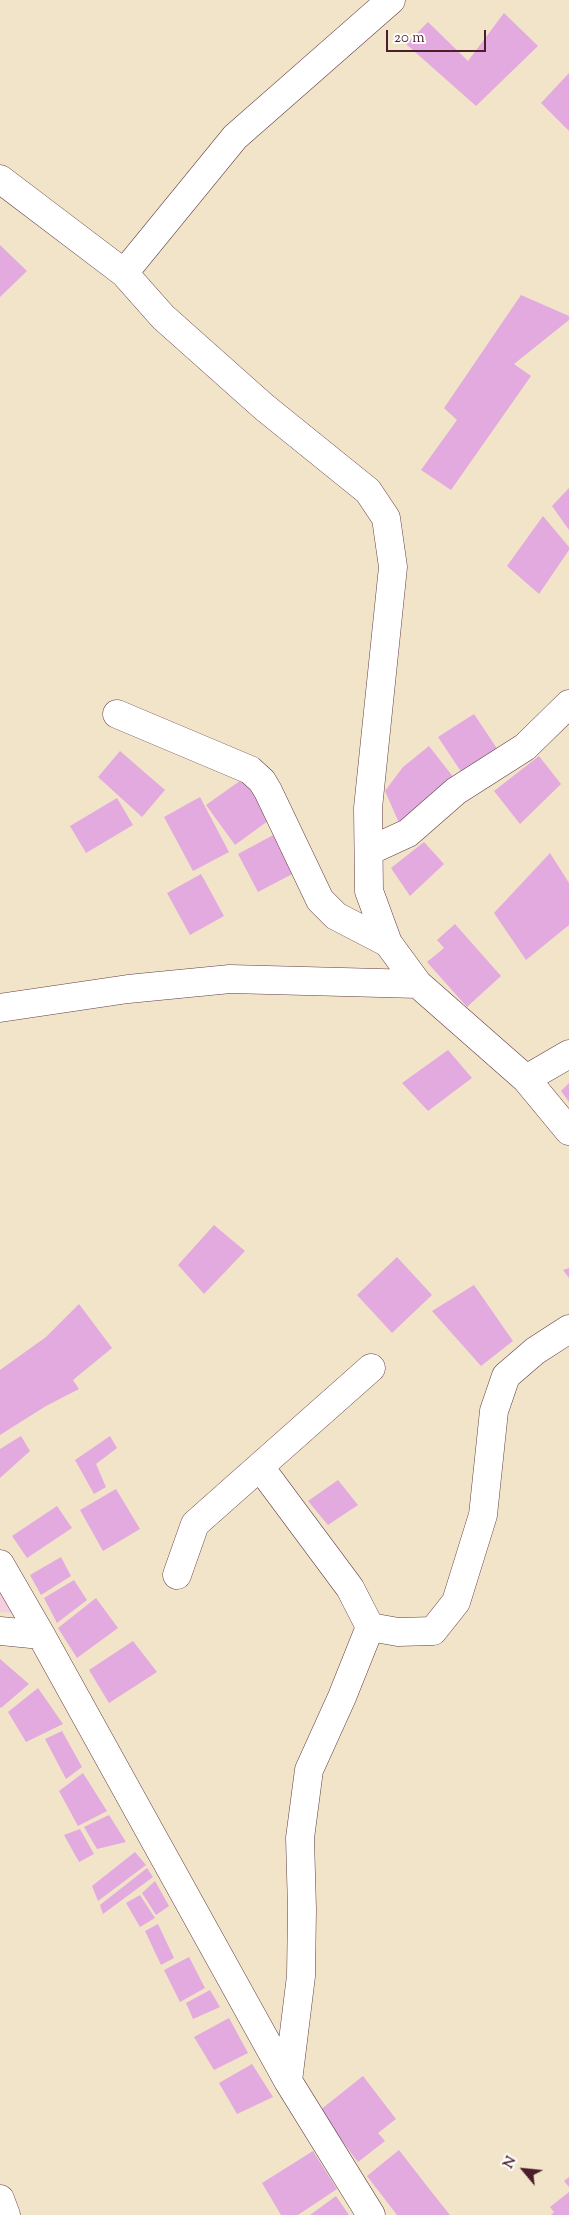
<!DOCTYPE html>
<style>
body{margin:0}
#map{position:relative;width:569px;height:2215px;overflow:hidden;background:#f2e4c9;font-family:"Sorts Mill Goudy",serif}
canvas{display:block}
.north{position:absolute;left:499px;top:2145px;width:50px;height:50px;-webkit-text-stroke:4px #fff;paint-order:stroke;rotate:298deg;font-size:14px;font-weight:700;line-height:20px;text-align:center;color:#4a1f2b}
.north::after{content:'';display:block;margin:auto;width:18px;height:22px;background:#4a1f2b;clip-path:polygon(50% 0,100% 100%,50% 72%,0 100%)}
.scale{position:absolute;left:386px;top:30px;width:100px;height:22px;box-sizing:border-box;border:2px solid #4a1f2b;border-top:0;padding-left:6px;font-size:15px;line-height:18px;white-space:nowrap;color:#4a1f2b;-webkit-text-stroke:4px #fff;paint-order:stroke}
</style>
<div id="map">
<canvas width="569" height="2215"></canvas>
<div class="north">N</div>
<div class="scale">20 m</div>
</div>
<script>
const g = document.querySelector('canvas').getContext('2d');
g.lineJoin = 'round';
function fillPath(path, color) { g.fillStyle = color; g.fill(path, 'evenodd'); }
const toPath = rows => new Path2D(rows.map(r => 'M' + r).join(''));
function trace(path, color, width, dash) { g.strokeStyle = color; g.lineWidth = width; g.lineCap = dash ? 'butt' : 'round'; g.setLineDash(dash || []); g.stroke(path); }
fillPath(toPath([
 [0,1587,14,1613,0,1612]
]), '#f3cfdf');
fillPath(toPath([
 [504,13,538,46,476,106,406,44,428,22,468,61],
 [569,73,569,131,541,103],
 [0,245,27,271,0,297],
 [521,295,569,316,569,320,514,364,531,376,451,490,421,470,457,420,444,408],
 [569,488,569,530,552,506],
 [543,516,569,547,569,550,539,594,507,566],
 [474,714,502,756,466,779,438,737],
 [429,746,454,778,400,825,385,791,403,767],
 [120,751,165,790,142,817,98,777],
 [539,756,561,784,520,824,494,791],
 [244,778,272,818,235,845,206,805],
 [200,797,229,852,193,871,164,817],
 [117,798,133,825,86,853,70,826],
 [277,833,298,871,258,892,238,854],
 [424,842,444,864,410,896,391,868],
 [550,853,569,883,569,925,526,960,494,913],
 [201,874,224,916,190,935,167,893],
 [455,924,501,976,467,1007,427,962,444,948,437,940],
 [448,1050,472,1078,428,1111,402,1083],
 [569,1083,569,1102,561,1091],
 [214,1225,245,1251,204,1294,178,1265],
 [397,1257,432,1295,392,1333,357,1295],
 [569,1268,569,1278,563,1270],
 [474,1285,513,1341,481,1366,432,1311],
 [79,1304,112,1348,73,1380,79,1389,46,1406,0,1435,0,1370,46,1337],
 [21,1436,30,1451,0,1478,0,1449],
 [110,1436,117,1448,96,1464,106,1487,94,1494,75,1460],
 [338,1480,358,1505,328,1525,308,1501],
 [116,1489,140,1529,103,1551,80,1510],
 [57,1506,72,1528,27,1558,12,1536],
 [61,1557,71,1576,41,1595,30,1575],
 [74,1580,87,1600,57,1623,44,1598],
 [96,1598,118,1628,77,1658,58,1628],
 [133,1641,157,1672,109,1703,89,1670],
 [0,1659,29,1684,1,1708,0,1707],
 [38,1688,63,1724,26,1742,8,1712],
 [62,1731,82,1767,66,1779,45,1739],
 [83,1773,107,1811,78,1826,59,1791],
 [109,1815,126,1842,97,1849,84,1827],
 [80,1829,94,1854,79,1862,64,1835],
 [135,1852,146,1865,98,1901,92,1886],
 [147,1868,153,1877,103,1914,100,1905],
 [155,1881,169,1906,156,1915,142,1893],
 [140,1895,155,1918,140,1927,126,1903],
 [158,1924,174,1958,161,1965,145,1931],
 [189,1957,205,1988,180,2002,164,1970],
 [210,1990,220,2007,193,2019,186,2003],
 [229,2018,248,2053,214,2070,194,2037],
 [252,2064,273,2097,237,2114,219,2083],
 [363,2076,396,2119,378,2133,385,2141,358,2162,319,2111],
 [399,2150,430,2190,450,2215,397,2215,367,2176],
 [313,2151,337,2189,298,2215,281,2215,262,2183],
 [569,2177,569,2187,564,2181],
 [569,2192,569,2215,551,2215,554,2212,550,2207],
 [336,2196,349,2215,310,2215]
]), '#e2aadf');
const minor = toPath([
 [0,179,124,273,163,317,264,407,368,491,386,518,393,567,368,808,369,891,388,943,418,984,526,1079,569,1131],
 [124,273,235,137,391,0],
 [117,714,250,770,262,781,268,791,320,900,336,916,388,943],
 [369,851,408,833,456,791,525,747,569,704],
 [0,1008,128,989,230,979,418,984],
 [526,1079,569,1054],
 [260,1467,350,1588,370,1627,398,1632,433,1631,456,1602,483,1515,494,1411,506,1376,535,1351,569,1329],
 [0,1564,41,1635],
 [177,1575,195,1524,371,1368],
 [0,1631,41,1635,288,2081,371,2215],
 [288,2081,301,1976,302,1909,300,1838,309,1770,342,1697,370,1627],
 [0,2199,6,2215]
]);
trace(minor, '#633d43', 29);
trace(minor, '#fff', 28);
</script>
